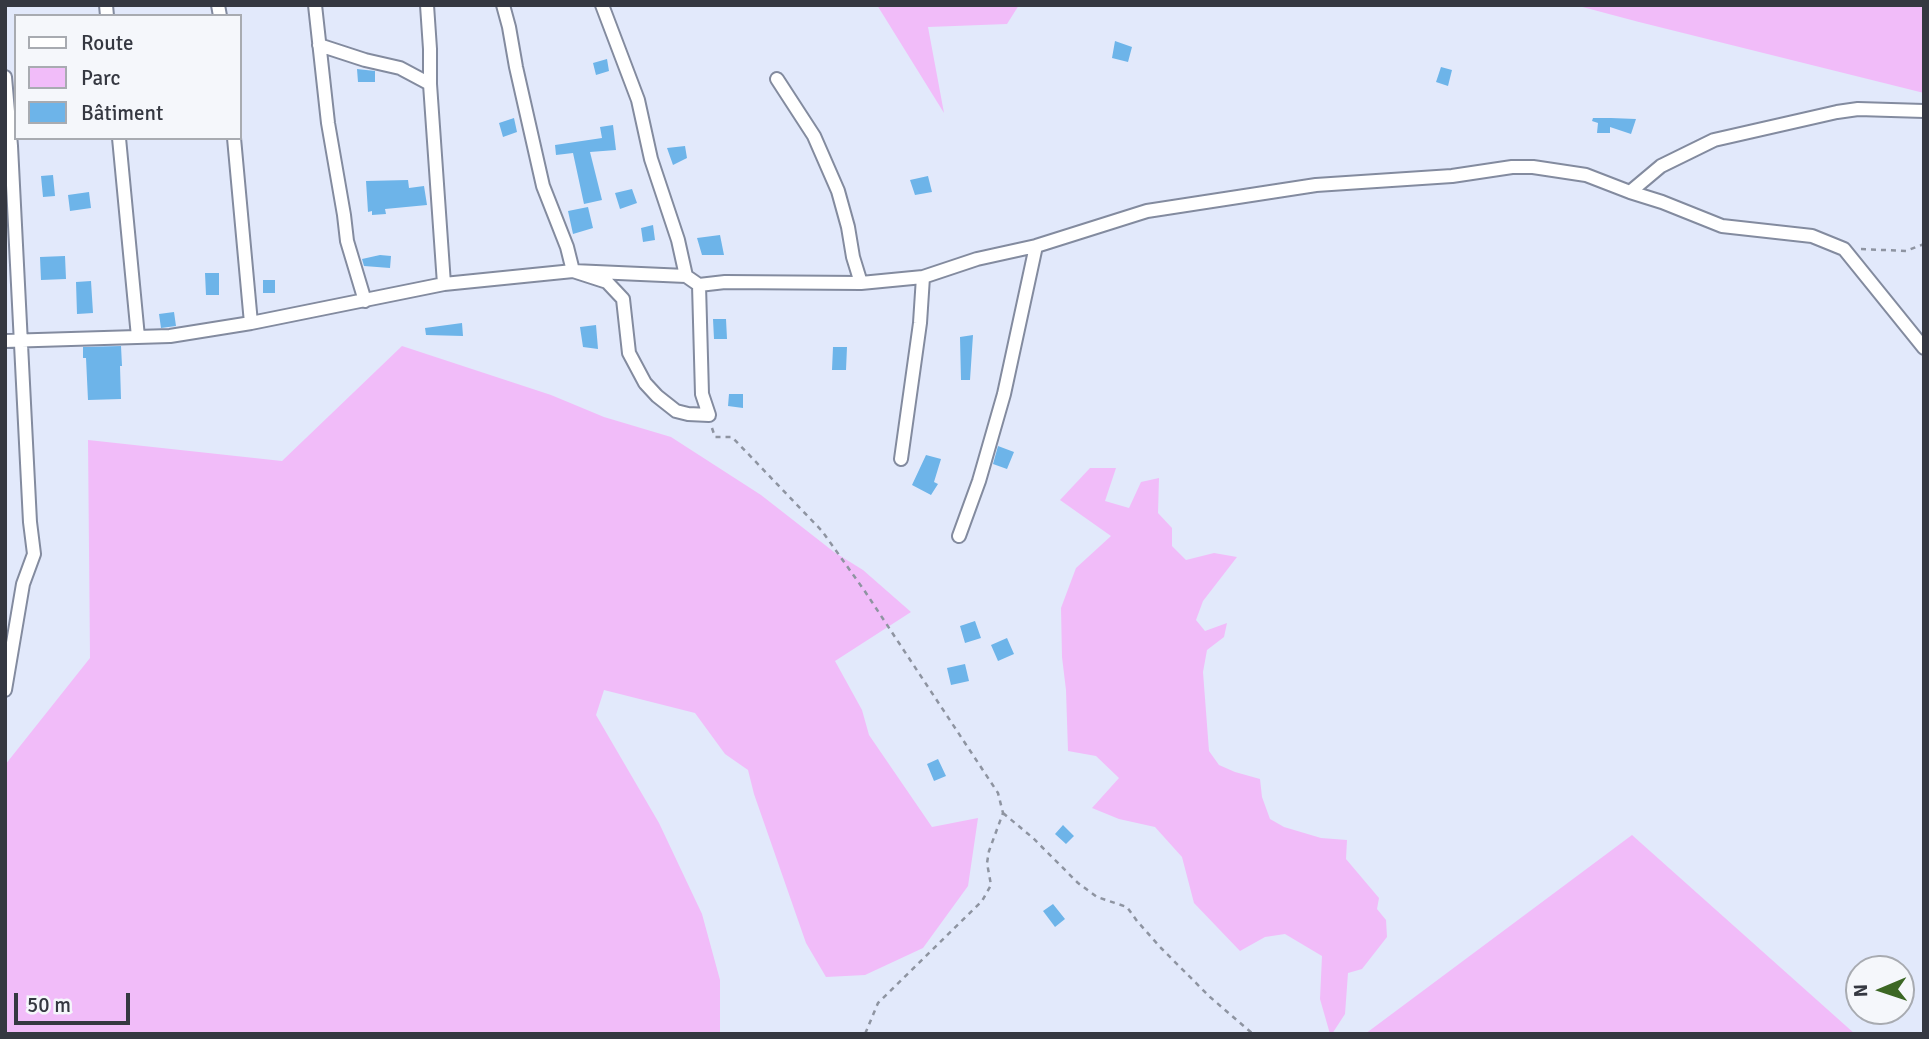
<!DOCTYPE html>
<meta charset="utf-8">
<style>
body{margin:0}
#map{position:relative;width:1929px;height:1039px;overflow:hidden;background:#e2e9fb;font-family:Signika,sans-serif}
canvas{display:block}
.frame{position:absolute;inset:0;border:7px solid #353841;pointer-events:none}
.legend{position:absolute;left:14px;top:14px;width:228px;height:126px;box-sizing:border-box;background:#f5f7fb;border:2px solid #a8abb1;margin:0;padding:9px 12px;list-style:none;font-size:21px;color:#353841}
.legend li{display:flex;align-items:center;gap:14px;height:35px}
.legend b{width:35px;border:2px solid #a8abb1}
.north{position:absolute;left:1845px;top:955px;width:70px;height:70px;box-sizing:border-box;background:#f5f7fb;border:2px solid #a8abb1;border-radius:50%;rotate:268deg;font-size:19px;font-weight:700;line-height:28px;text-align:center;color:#353841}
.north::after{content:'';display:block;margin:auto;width:24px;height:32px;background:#3c6724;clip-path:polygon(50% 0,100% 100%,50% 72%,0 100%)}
.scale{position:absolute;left:14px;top:993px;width:116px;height:32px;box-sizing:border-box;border:4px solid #353841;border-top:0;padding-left:9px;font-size:21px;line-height:24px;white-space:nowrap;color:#353841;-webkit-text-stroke:5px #f5f7fb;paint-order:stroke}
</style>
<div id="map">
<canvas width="1929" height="1039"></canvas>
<div class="frame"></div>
<ul class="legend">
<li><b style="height:9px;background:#fff"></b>Route</li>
<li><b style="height:19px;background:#f1bcf9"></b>Parc</li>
<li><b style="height:19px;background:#6db4e9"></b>Bâtiment</li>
</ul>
<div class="north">N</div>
<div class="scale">50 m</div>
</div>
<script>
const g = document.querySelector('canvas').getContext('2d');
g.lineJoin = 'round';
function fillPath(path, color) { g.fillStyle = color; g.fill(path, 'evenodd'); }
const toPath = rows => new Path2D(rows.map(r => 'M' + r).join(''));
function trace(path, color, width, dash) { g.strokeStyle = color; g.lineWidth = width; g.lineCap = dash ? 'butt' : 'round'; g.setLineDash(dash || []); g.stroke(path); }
fillPath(toPath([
 [877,5,1019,5,1007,24,928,27,944,113],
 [1575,5,1924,5,1924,93,1639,22],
 [402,346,551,395,604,417,671,437,761,495,834,552,863,570,911,612,835,661,862,710,869,735,932,827,978,818,968,886,923,948,865,975,826,977,806,943,754,794,748,770,725,754,695,713,604,690,596,715,659,823,702,914,720,980,720,1034,5,1034,5,765,90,658,88,440,282,461],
 [1090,468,1116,468,1105,501,1129,508,1141,482,1159,478,1158,513,1172,528,1172,546,1186,560,1214,553,1237,557,1203,601,1196,620,1205,631,1227,623,1224,637,1207,650,1203,672,1209,751,1219,765,1235,772,1260,779,1262,797,1270,819,1284,827,1321,838,1347,840,1346,859,1379,898,1377,909,1386,920,1387,937,1362,969,1348,973,1345,1014,1332,1034,1330,1034,1320,999,1322,956,1285,934,1265,937,1240,951,1194,903,1182,857,1155,827,1119,819,1092,808,1119,778,1096,756,1068,751,1066,690,1062,657,1061,608,1076,568,1111,536,1060,500],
 [1632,835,1855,1034,1365,1034]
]), '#f1bcf9');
fillPath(toPath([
 [1115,41,1132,47,1128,62,1112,58],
 [607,59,609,71,596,75,593,63],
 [1441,67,1452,70,1448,86,1436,82],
 [357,69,375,71,375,82,358,82],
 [514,118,517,132,503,137,499,123],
 [1593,118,1611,118,1636,119,1631,134,1610,127,1610,133,1597,133,1598,123,1592,121],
 [613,125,616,150,590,152,602,200,584,204,573,153,556,155,555,145,602,138,600,127],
 [685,146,687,158,673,165,667,148],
 [53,175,55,196,43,197,41,176],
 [928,176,932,192,915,195,910,180],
 [408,180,409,188,424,186,427,205,385,209,386,214,372,215,372,211,368,212,366,181],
 [632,189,637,203,620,209,615,193],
 [89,192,91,208,70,211,68,195],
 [588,207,593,228,573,234,568,211],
 [653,225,655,240,643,242,641,228],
 [720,235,724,255,702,255,697,238],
 [380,255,391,256,390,268,364,266,362,259],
 [65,256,66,279,41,280,40,257],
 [205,273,219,273,219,295,206,295],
 [263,280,275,280,275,293,263,293],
 [91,281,93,313,77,314,76,282],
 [174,312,176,326,161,328,159,314],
 [713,319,726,319,727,339,714,339],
 [462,323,463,336,426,335,425,328],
 [596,325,598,349,583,347,580,327],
 [973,335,970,380,961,380,960,337],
 [121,346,122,366,120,366,121,399,88,400,86,358,83,358,83,347],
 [833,347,847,347,846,370,832,370],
 [729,394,743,394,743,408,728,406],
 [998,446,1014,452,1007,469,993,464],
 [926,455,941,459,934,482,938,484,931,495,912,485],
 [975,621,981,638,965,643,960,626],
 [1007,638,1014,654,998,661,991,645],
 [965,664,969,681,951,685,947,668],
 [938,759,946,776,934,781,927,764],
 [1063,825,1074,836,1066,844,1055,834],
 [1053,904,1065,919,1055,927,1043,911]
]), '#6db4e9');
const street = toPath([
 [106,5,107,16],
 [218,5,220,16],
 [315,5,328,123,344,215,347,241,365,301],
 [427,5,430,49,430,84,444,284],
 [503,5,509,27,516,67,543,186,567,247,573,271,607,282,623,299,629,353,645,383,657,396,676,411,688,414,709,415,702,394,699,285],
 [602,5,638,100,651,159,678,240,686,276],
 [319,45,365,60,400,68,430,84],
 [5,77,11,146,30,522,34,554,23,584,5,690],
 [777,79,814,136,838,191,848,227,853,257,861,283],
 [119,138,138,337],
 [234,138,251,323],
 [1630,192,1661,166,1714,140,1837,112,1858,109,1924,111],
 [5,341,170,336,251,323,444,284,573,271,686,276,699,285,725,282,861,283,923,277,977,259,1036,246,1147,211,1316,185,1452,176,1512,167,1533,167,1586,175,1630,192,1662,202,1722,226,1812,236,1844,249,1924,348],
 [901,459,920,323,923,277],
 [959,536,979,481,1004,394,1036,246]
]);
trace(street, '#838b9f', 16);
trace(toPath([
 [1861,249,1906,251,1924,244],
 [712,428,715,437,732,437,822,531,864,590,998,793,1003,813,989,851,987,863,991,885,982,901,878,1003,865,1034],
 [1003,813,1033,838,1078,883,1097,897,1127,907,1137,921,1161,948,1210,997,1253,1034]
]), '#8e94a1', 2.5, [5, 5]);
trace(street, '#fff', 12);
</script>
